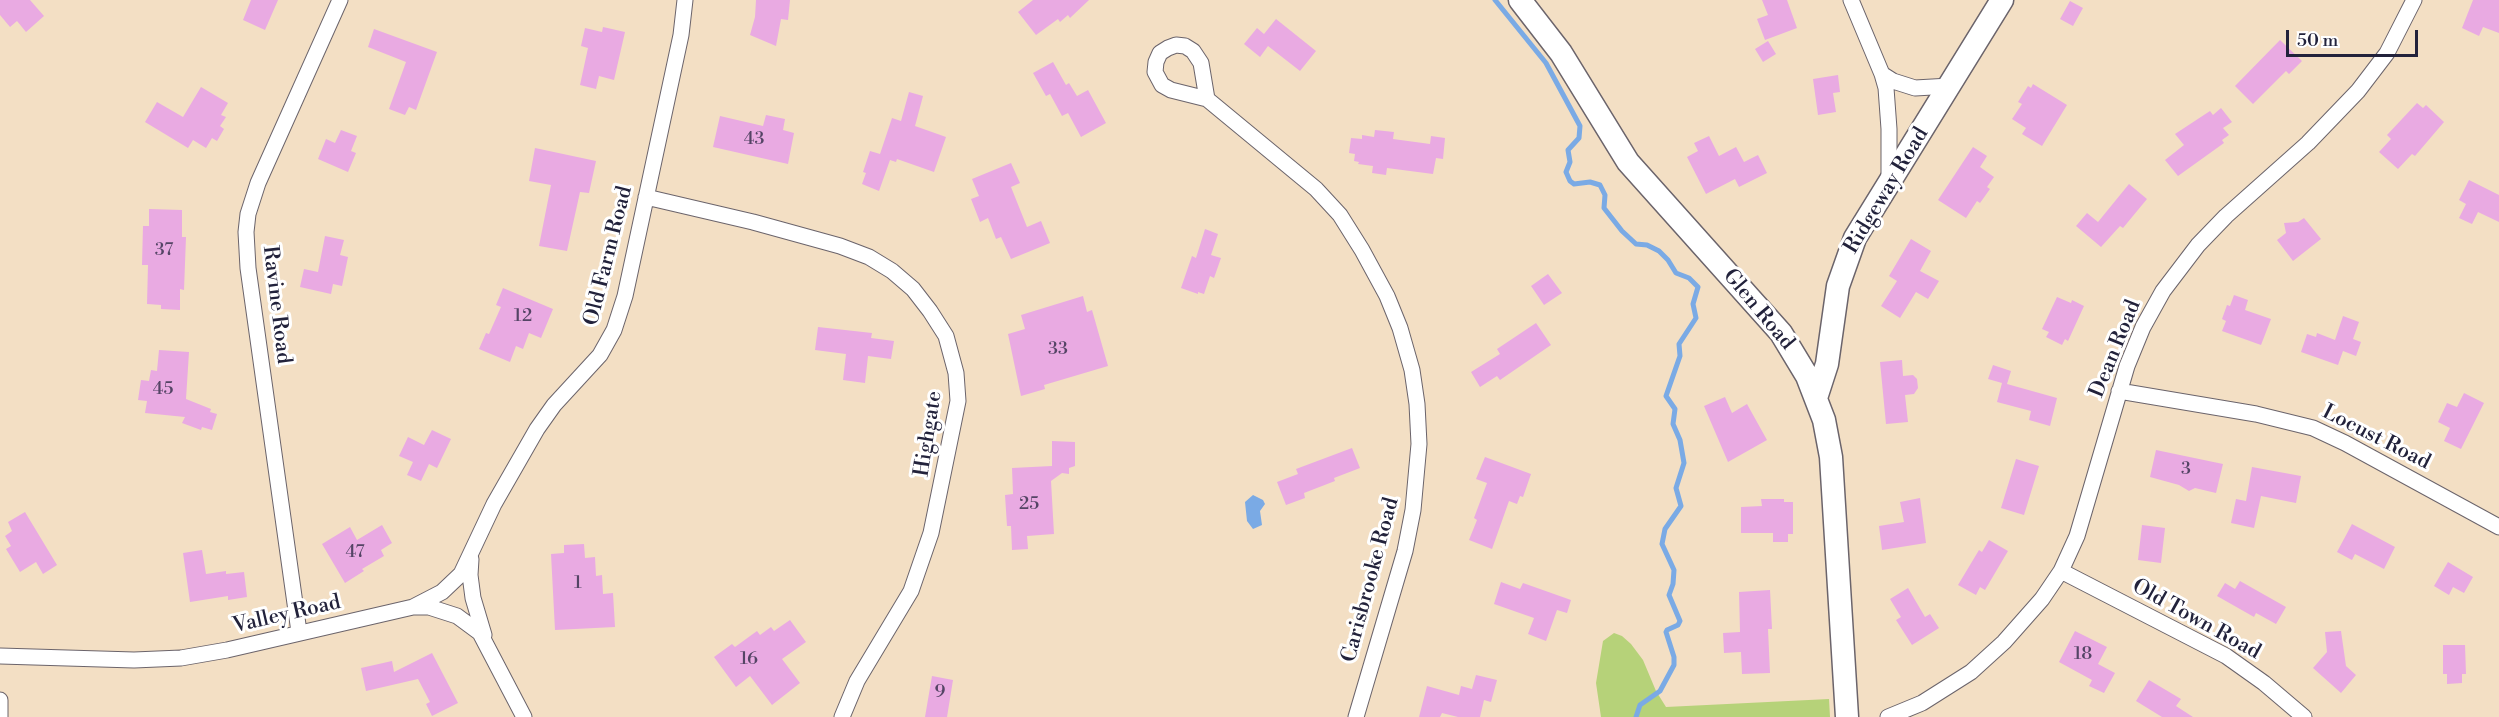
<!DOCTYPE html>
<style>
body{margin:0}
#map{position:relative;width:2499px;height:717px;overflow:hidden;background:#f3dfc4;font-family:"Libre Bodoni",serif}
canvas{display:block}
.scale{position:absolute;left:2286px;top:30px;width:132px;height:27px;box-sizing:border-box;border:3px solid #22223b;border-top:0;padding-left:8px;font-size:18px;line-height:21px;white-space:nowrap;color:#22223b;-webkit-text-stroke:4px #fff;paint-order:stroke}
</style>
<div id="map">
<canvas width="2499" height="717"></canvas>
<div class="scale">50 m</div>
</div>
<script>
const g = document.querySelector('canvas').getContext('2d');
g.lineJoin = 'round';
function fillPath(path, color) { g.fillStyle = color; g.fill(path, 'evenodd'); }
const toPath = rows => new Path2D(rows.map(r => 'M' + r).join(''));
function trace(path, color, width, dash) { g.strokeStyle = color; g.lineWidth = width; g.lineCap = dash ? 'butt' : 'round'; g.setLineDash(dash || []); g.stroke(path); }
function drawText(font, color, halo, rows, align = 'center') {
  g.font = font + ' "Libre Bodoni",serif'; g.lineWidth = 6; g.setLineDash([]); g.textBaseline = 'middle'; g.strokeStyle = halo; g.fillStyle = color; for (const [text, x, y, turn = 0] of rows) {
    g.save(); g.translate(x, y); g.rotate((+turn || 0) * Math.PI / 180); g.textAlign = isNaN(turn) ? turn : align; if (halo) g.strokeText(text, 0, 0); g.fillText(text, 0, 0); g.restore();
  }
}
fillPath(toPath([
 [1614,633,1622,636,1631,644,1643,660,1656,691,1666,707,1829,699,1830,717,1601,717,1596,683,1603,641]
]), '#b6d279');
fillPath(toPath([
 [1253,495,1263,500,1265,504,1260,511,1262,525,1253,529,1247,521,1245,502]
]), '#7aaae5');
trace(toPath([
 [1495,0,1546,63,1580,126,1579,138,1568,150,1570,162,1566,172,1570,181,1574,184,1590,182,1600,185,1605,195,1604,208,1622,231,1636,244,1647,245,1659,251,1668,260,1676,273,1689,278,1698,287,1693,304,1696,318,1679,344,1680,356,1666,396,1675,409,1673,424,1680,440,1684,463,1676,488,1681,506,1665,529,1662,544,1674,570,1673,584,1669,595,1680,621,1678,625,1667,630,1666,632,1674,657,1674,665,1660,691,1640,705,1636,717]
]), '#7aaae5', 5);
fillPath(toPath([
 [0,0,30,0,44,16,26,32,17,21,10,27,0,15],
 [251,0,278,0,265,30,243,20],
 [756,0,790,0,788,20,781,19,776,46,750,35,755,17],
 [1033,0,1089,0,1070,18,1068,15,1060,22,1058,19,1036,35,1018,12],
 [1762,0,1787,0,1797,28,1765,40,1757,19,1768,15],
 [2473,0,2499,0,2499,33,2483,27,2479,36,2462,28],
 [2070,1,2083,8,2073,26,2060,19],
 [1276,19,1316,51,1300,71,1268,46,1260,57,1244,44,1257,28,1264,34],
 [603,27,625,32,614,80,599,76,596,89,580,85,588,48,581,46,585,28,602,32],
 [374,29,437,52,416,110,409,107,405,115,389,109,406,62,368,47],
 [2280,40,2302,61,2289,74,2286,71,2253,104,2235,86],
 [1768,41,1776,54,1763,62,1755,49],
 [1053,62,1066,85,1069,83,1077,96,1088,90,1106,123,1081,137,1068,113,1062,116,1050,94,1046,96,1033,73],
 [1838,75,1840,92,1833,93,1836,112,1818,115,1813,79],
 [2033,84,2067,105,2042,146,2022,134,2026,128,2012,119,2022,104,2018,102,2028,86,2031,88],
 [201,87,228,103,221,115,226,117,220,126,224,129,217,141,212,138,206,148,193,140,188,148,145,122,157,102,183,117],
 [909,92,923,96,915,126,946,137,934,172,897,159,896,162,890,160,879,191,862,184,866,173,863,172,870,151,880,154,892,118,901,121],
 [2417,103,2423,108,2426,105,2444,122,2415,156,2412,154,2398,169,2379,152,2391,139,2387,135],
 [2221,108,2232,122,2223,128,2229,135,2222,140,2224,143,2178,176,2165,160,2184,145,2175,134,2210,111,2213,115],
 [766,115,785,119,783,130,794,133,788,164,713,147,720,116,763,126],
 [341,130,357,136,351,151,356,153,348,172,318,159,326,139,335,143],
 [1375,130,1394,132,1393,139,1430,144,1431,136,1445,138,1443,159,1436,158,1433,174,1387,168,1386,175,1372,173,1373,166,1358,164,1359,162,1354,161,1355,154,1349,153,1351,138,1362,139,1362,135,1374,137],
 [1709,136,1719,156,1736,147,1744,162,1758,155,1767,173,1739,187,1735,179,1706,194,1687,157,1698,151,1694,143],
 [1973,147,1987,156,1980,167,1994,177,1987,187,1990,189,1980,203,1977,201,1966,218,1938,200],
 [535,148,596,161,589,193,580,192,567,251,539,246,551,185,529,181],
 [1011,163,1020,183,1011,187,1027,227,1041,221,1050,243,1011,259,1001,237,996,239,988,218,980,222,971,199,979,196,972,179],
 [2469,180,2499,195,2499,222,2478,212,2472,224,2459,218,2466,204,2459,200],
 [2129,184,2147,199,2123,228,2120,226,2101,247,2076,226,2087,213,2098,222],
 [149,209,182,210,182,237,186,237,184,290,180,289,180,310,161,309,161,305,147,304,148,265,142,265,143,226,149,226],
 [2304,218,2321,239,2293,261,2277,240,2286,233,2284,223,2298,222],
 [1205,229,1218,234,1211,255,1221,258,1214,278,1210,276,1204,294,1198,292,1198,294,1181,288,1192,256,1196,258],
 [325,236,344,240,340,255,348,257,342,286,333,284,331,294,300,287,304,269,318,272],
 [1911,239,1931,251,1920,271,1939,281,1928,299,1916,292,1900,318,1881,306,1897,281,1889,276],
 [1548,274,1562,293,1544,305,1531,286],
 [503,288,553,309,541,338,529,333,523,349,516,346,510,362,479,349,486,333,489,334,501,307,496,305],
 [2234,295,2248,300,2245,310,2271,319,2261,345,2222,331,2226,321,2222,319,2227,305,2230,306],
 [1083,296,1087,312,1092,310,1108,366,1044,385,1045,389,1021,396,1008,334,1025,329,1021,315],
 [2057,297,2071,303,2072,300,2084,306,2068,341,2065,339,2062,345,2046,337,2049,332,2042,329],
 [2343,316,2359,322,2353,339,2361,342,2356,356,2343,351,2338,365,2301,352,2307,334,2316,337,2317,333,2335,340],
 [1536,323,1551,345,1500,380,1497,376,1480,387,1471,372,1500,354,1497,349],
 [818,327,872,333,871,338,894,341,891,359,868,356,865,383,843,380,846,354,815,350],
 [159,350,189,352,186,399,211,409,210,412,217,414,212,430,202,427,201,430,182,423,185,417,145,413,147,401,138,400,141,380,149,381,151,370,157,371],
 [1902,360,1903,376,1913,375,1917,379,1918,388,1914,394,1905,395,1908,422,1886,424,1880,362],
 [1993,365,2011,371,2007,384,2057,398,2050,426,2029,420,2031,411,1997,402,2002,383,1988,379],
 [2464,393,2484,403,2461,449,2444,441,2450,428,2438,422,2447,403,2457,407],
 [1725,397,1732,413,1747,404,1767,440,1728,462,1704,406],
 [432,430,451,439,437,468,429,464,421,481,407,475,413,462,399,456,408,437,424,445],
 [1052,441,1075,442,1075,466,1069,468,1069,474,1062,473,1051,481,1054,534,1027,536,1028,549,1012,550,1011,526,1007,526,1005,495,1013,494,1012,468,1052,466],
 [1352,448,1360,468,1334,478,1335,481,1304,493,1305,498,1286,505,1277,482,1298,474,1296,469],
 [2156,450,2223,464,2216,493,2195,488,2189,491,2179,485,2150,477],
 [1485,457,1531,474,1523,497,1520,496,1517,504,1509,501,1492,549,1469,540,1477,520,1474,518,1487,483,1476,479],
 [2016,459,2039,466,2024,515,2001,508],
 [2252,467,2301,476,2296,503,2261,496,2254,528,2231,523,2236,499,2246,501],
 [1920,498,1926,543,1882,550,1879,526,1904,522,1900,502],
 [1761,499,1784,499,1784,502,1793,502,1793,534,1788,534,1788,542,1773,542,1773,533,1741,533,1741,507,1762,506],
 [25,512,57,565,43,574,36,562,20,572,6,549,11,546,5,536,12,531,8,522],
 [2352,524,2395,547,2384,569,2355,554,2352,560,2337,552],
 [382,525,392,543,381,550,384,556,362,569,364,571,345,583,322,544,350,527,357,540],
 [2142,525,2165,528,2161,563,2138,560],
 [1989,540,2008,551,1985,590,1980,587,1976,595,1958,585,1979,550,1982,552],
 [584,544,585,558,595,557,596,576,602,575,603,594,613,593,615,627,555,630,551,554,564,553,564,545],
 [202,550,206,574,226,571,226,574,244,572,247,597,228,600,228,596,190,602,183,553],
 [2448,562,2473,577,2464,593,2453,587,2449,595,2434,586],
 [2240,581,2286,607,2276,624,2256,613,2254,617,2217,596,2225,583,2235,589],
 [1501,582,1520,589,1523,583,1571,600,1567,613,1557,610,1546,641,1528,634,1534,618,1494,604],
 [1908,588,1925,617,1930,614,1939,628,1912,645,1896,620,1901,617,1890,599],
 [1770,590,1772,629,1768,629,1770,673,1742,674,1741,652,1724,653,1723,633,1740,632,1739,592],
 [790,620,806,642,782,659,800,683,772,705,750,676,736,687,714,657,732,644,735,647,757,631,760,635,771,627,774,631],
 [2075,631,2107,647,2098,664,2115,673,2104,693,2089,686,2092,680,2059,662],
 [2341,631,2346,666,2356,675,2341,693,2313,668,2327,652,2325,632],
 [2443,645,2465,645,2466,674,2462,674,2462,683,2447,684,2447,674,2443,674],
 [432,653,458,703,432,716,426,704,430,702,418,679,366,691,361,668,392,661,394,672],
 [1476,675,1497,680,1491,702,1484,700,1480,717,1458,717,1442,713,1440,717,1419,717,1427,686,1459,695,1461,686,1472,689],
 [932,676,953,680,947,717,925,717],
 [2149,680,2181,699,2176,706,2193,717,2162,717,2136,701]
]), '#e9aae2');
const street = toPath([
 [1851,0,1882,74,1886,88,1889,129,1889,180],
 [1882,74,1893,81,1915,88,1950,86],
 [1207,99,1201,63,1193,51,1185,46,1176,45,1168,48,1160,53,1156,62,1155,72,1162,85,1171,90,1207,99,1316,189,1340,215,1362,250,1387,296,1400,328,1412,370,1417,404,1419,444,1413,510,1405,551,1356,717],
 [646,197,753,222,840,246,869,257,892,271,913,289,930,311,946,336,956,373,958,401,931,533,911,591,857,681,842,717],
 [2119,391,2256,414,2313,428,2345,443,2499,527],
 [471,559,470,575,473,598,484,635],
 [2061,571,2226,656,2264,683,2304,717],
 [413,607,442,592,461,574,494,504,537,429,554,405,600,355,614,330,625,296,681,35,685,0],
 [299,632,248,268,246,232,248,214,258,183,340,0],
 [0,656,134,660,181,658,227,650,413,607,429,607,457,616,480,633,524,717],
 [0,700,0,717],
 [1888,717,1922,703,1971,672,2004,642,2042,599,2061,571,2077,536,2127,366,2143,327,2163,291,2198,245,2226,216,2308,143,2358,91,2387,53,2414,0]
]);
const secondary = toPath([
 [1520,0,1561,53,1628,162,1781,333,1807,376,1824,420,1831,457,1847,717],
 [1816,398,1827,364,1838,286,1855,238,2002,0]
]);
trace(street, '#6b646b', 17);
trace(secondary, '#6b646b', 25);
trace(street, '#fff', 15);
trace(secondary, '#fff', 22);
drawText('18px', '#544465', null, [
 ["43",754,140],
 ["37",164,251],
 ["12",523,317],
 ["33",1058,350],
 ["45",163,390],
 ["3",2186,470],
 ["25",1029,505],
 ["47",355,553],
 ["1",578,584],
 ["18",2083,655],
 ["16",749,660],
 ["9",940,693]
]);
drawText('21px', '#22223b', '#fff', [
 ["Ridgeway Road",1887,191,-59],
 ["Old Farm Road",609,256,-76],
 ["Ravine Road",276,305,83],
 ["Glen Road",1758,310,50],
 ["Dean Road",2116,349,-68],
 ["Highgate",929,434,-81],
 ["Locust Road",2376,438,27],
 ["Carisbrooke Road",1371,580,-75],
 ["Valley Road",287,615,-13],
 ["Old Town Road",2196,620,29]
]);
</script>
